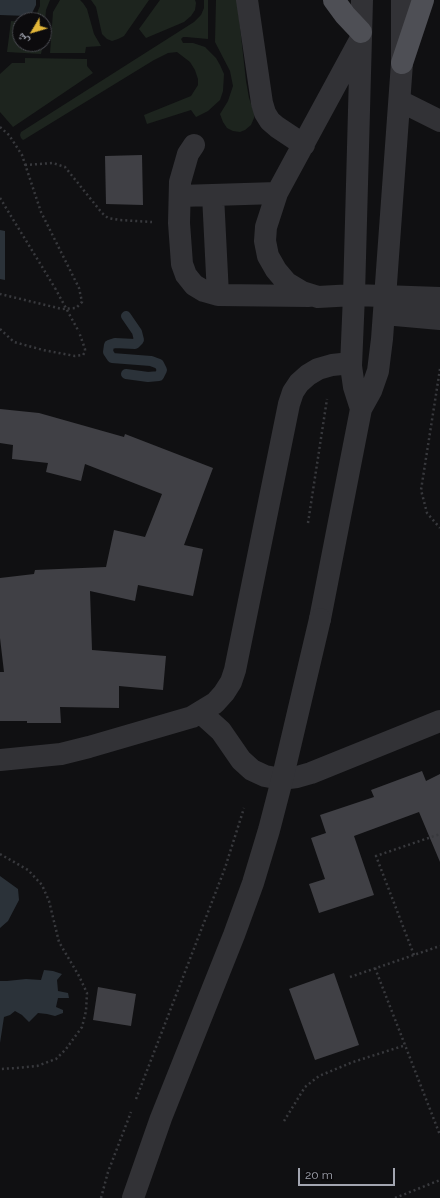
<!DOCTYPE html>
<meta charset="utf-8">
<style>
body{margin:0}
#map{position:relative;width:440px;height:1198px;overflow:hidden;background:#101012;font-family:Raleway,"Noto Naskh Arabic",sans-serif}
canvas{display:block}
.north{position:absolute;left:12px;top:12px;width:40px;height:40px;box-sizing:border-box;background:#0c0b0d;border:1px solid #48494f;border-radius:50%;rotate:232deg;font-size:11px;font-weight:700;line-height:16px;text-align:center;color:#a3a6b1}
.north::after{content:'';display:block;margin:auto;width:14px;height:18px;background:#e2b638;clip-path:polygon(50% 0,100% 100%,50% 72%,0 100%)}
.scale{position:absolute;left:298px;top:1168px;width:97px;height:18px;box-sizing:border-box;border:2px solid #a3a6b1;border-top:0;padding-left:5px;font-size:12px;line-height:14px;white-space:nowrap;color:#a3a6b1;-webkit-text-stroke:3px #0c0b0d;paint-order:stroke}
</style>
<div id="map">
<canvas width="440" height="1198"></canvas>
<div class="north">ش</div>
<div class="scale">20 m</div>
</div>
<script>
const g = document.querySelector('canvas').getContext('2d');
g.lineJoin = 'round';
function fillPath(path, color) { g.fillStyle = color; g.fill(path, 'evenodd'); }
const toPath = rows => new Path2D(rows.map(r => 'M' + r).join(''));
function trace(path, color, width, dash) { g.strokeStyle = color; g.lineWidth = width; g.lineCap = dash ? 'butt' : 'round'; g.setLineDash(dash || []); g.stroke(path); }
fillPath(toPath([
 [40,0,50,0,46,10,44,32,44,20,27,20,37,13,40,6],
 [60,0,80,0,83,3,87,9,94,34,101,46,86,47,85,53,50,53,53,12],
 [91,0,149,0,124,36,118,39,112,41,107,39,102,34,96,7],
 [160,0,195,0,196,3,195,10,191,16,184,22,146,38,139,29],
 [204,0,208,0,208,39,186,37,183,37,181,39,183,43,193,43,205,47,216,58,220,65,224,74,223,91,220,100,208,111,196,117,191,110,147,124,144,115,191,96,198,85,198,79,195,70,190,62,177,52,168,53,154,60,25,139,23,140,21,138,20,135,21,132,194,22,201,15,204,8],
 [216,0,237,0,246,81,249,98,254,112,254,118,251,125,245,130,240,132,233,131,227,128,223,122,220,114,228,101,233,86,230,71,215,42],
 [11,21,20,22,20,44,43,44,41,54,7,52],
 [25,58,87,59,87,66,93,73,13,127,0,112,0,74,12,63,25,63]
]), '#1d241e');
fillPath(toPath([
 [0,0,36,0,36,5,32,13,27,16,0,15],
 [0,230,5,231,5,280,0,279],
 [0,876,18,889,19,900,8,921,0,928],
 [44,970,53,971,62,974,57,980,58,991,68,993,69,998,58,998,56,1007,63,1010,63,1013,55,1016,47,1014,38,1013,29,1022,22,1015,15,1011,10,1015,4,1017,0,1043,0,981,7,981,26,979,41,980]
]), '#2b3239');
trace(toPath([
 [126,374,148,377,159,376,162,370,159,364,151,361,112,358,108,352,109,345,115,343,135,344,139,340,137,332,126,316]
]), '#2b3239', 10);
fillPath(toPath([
 [142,155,143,205,106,204,105,156],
 [0,409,39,413,124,437,125,434,213,468,184,545,203,549,193,596,138,585,135,601,90,591,92,650,166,656,163,690,119,686,119,708,60,707,61,723,27,723,27,721,0,721,0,672,4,672,0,638,0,578,34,574,35,570,106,567,114,530,145,537,162,494,85,464,81,481,46,472,48,463,12,459,13,445,0,443],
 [422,771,426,781,440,774,440,862,419,812,354,836,374,895,319,913,309,884,325,879,311,838,326,833,320,815,374,797,371,790],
 [334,973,359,1045,315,1060,289,989],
 [98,987,136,994,131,1026,93,1020]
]), '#404045');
trace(toPath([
 [0,127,9,135,22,155,41,212,79,288,82,302,76,308,62,309,0,294],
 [25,165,53,163,65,167,102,213,108,218,120,220,152,222],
 [0,198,55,288],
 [0,329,14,342,43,350,75,356,83,355,85,352,85,349,79,332],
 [440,369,421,490,427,513,440,528],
 [308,523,327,399],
 [0,854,28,870,42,885,49,901,59,942,79,976,87,993,86,1011,82,1027,66,1049,56,1059,37,1066,17,1068,0,1069],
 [414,955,376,856,440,834],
 [375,968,440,1135],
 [350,977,440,946],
 [284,1121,305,1087,319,1076,353,1062,406,1045],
 [395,1198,440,1180]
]), '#38393d', 2.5, [2, 3]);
trace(toPath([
 [247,0,262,103,265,113,270,121,277,127,304,145],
 [360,40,277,193,266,227,265,241,268,256,276,270,287,283,302,292,318,297,354,295,440,298],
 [400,101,440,121],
 [194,145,188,154,180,182,179,223,182,264,186,275,194,285,204,291,218,295,309,296],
 [213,195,218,295],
 [180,196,277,193],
 [384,314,440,319],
 [361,409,354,387,351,366,354,295,362,0],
 [320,619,361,409,371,391,378,371,382,339,402,63,402,0],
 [201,713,221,731,241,760,252,770,265,776,281,779,297,777,311,773,440,721],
 [0,760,61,754,89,747,192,717,215,703,224,693,231,682,235,670,289,404,293,392,299,383,308,375,318,369,332,365,351,363]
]), '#323236', 22);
trace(toPath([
 [334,0,345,15,361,32],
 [402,63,423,0]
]), '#4e4f55', 22);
trace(toPath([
 [55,288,79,332],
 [136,1099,225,868,244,808],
 [101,1198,108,1172,131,1112]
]), '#38393d', 2.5, [2, 3]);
trace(toPath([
 [133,1198,161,1118,234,935,253,883,269,830,283,776,320,619]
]), '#323236', 22);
</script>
